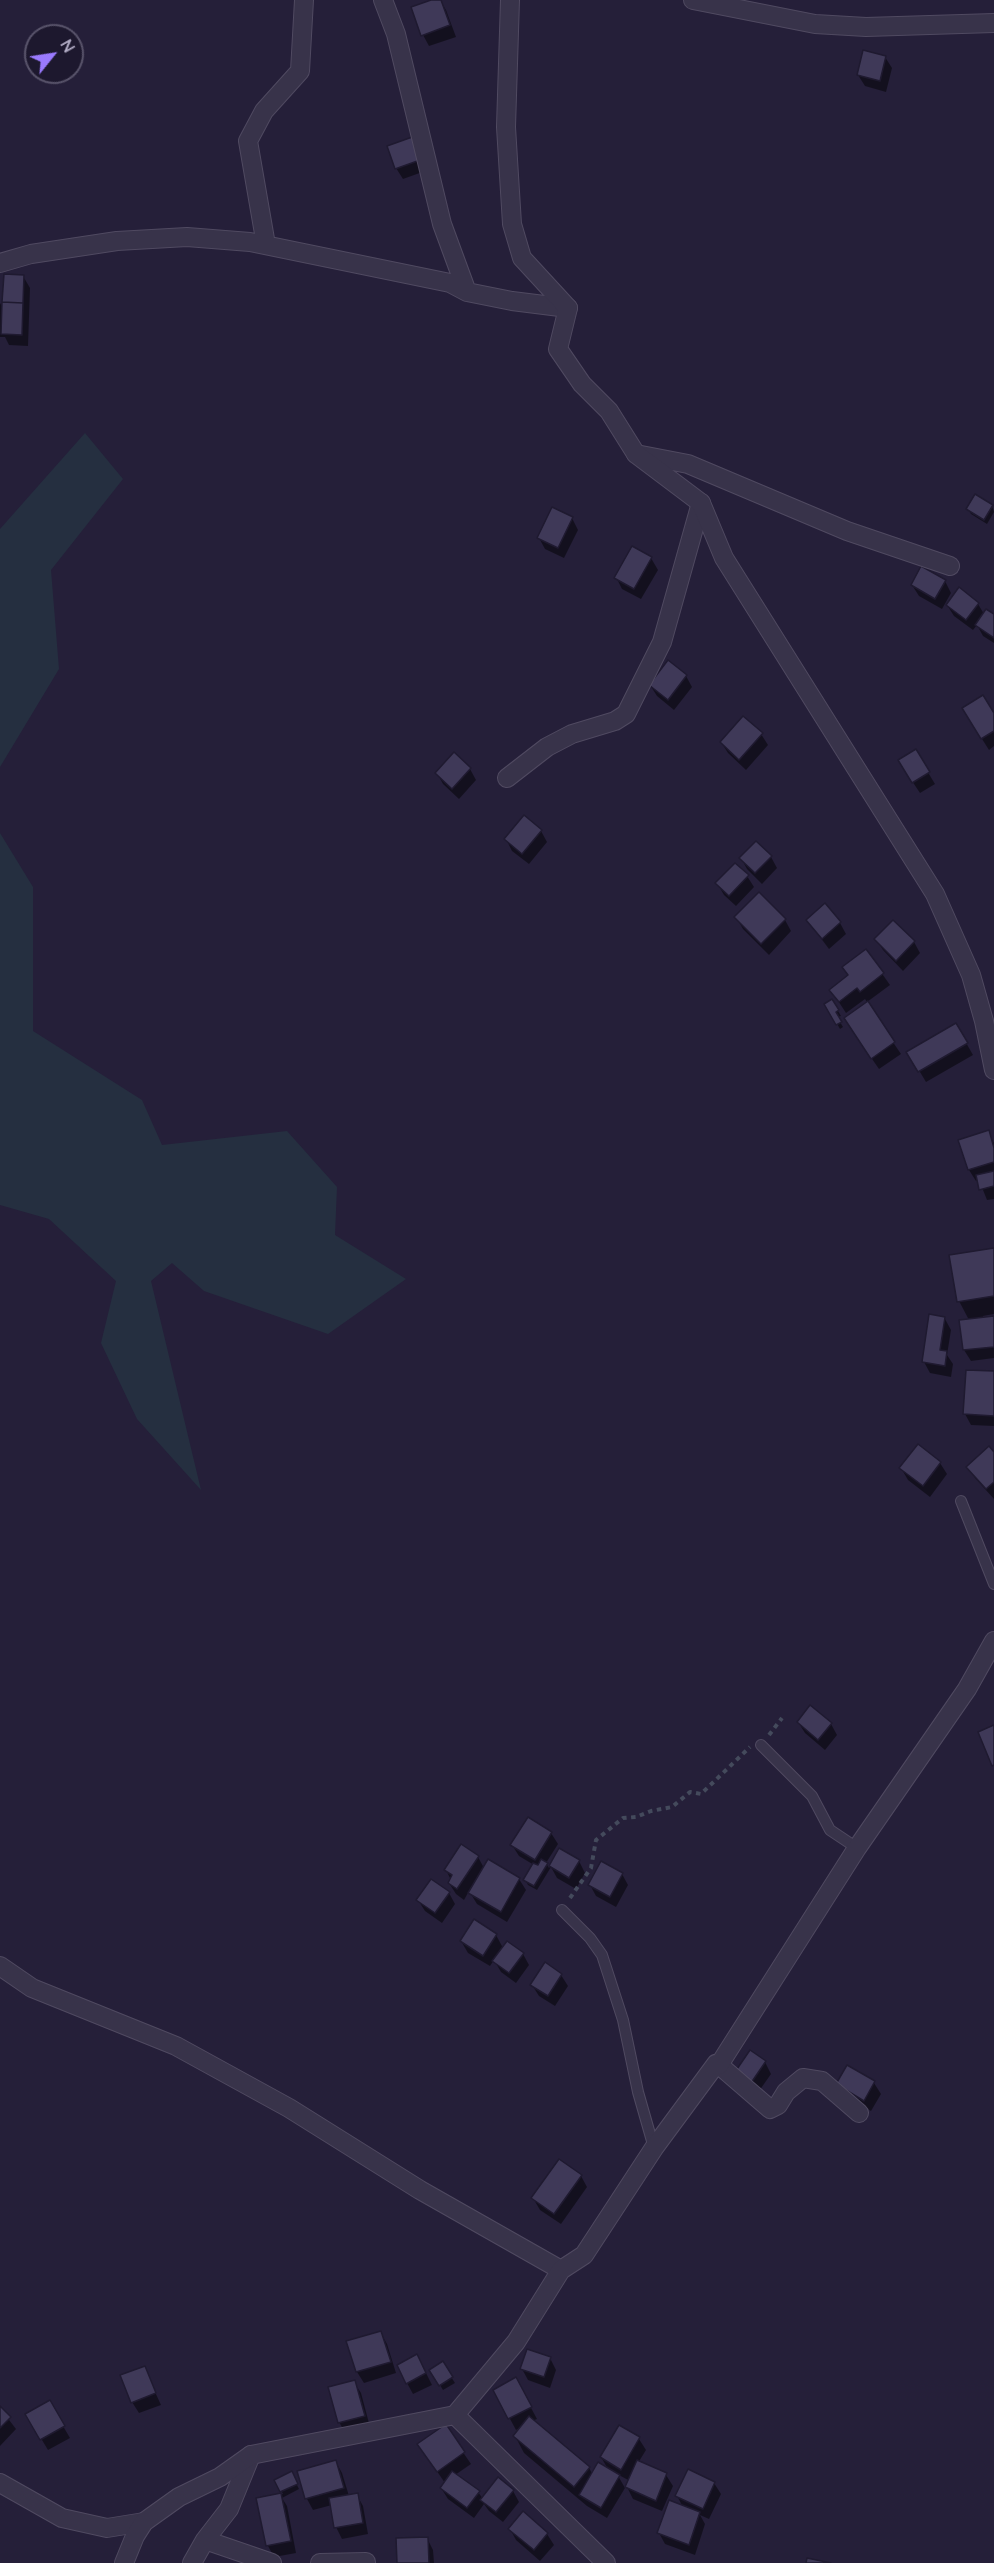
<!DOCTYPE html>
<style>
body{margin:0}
#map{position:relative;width:994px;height:2563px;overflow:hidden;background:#251f39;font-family:Quicksand,sans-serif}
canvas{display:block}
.north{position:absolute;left:24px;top:24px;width:60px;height:60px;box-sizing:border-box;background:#1d182e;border:2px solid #59546b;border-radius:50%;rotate:60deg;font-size:16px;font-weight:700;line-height:24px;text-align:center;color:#b3adc6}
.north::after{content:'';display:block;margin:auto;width:21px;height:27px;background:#9a7afe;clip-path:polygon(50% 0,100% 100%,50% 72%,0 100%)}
</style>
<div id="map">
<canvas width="994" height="2563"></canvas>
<div class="north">N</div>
</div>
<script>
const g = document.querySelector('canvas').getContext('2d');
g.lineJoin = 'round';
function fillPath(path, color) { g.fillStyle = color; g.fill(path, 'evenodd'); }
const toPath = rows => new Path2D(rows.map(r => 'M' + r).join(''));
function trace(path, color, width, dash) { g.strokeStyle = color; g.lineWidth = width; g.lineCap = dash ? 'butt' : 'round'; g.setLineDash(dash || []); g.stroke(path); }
fillPath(toPath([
 [85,433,123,479,51,570,59,669,0,767,0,529],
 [0,833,33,887,33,1031,142,1100,162,1145,287,1131,337,1187,335,1235,406,1279,328,1334,204,1291,172,1263,151,1281,201,1490,137,1419,101,1343,116,1281,49,1219,0,1205]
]), '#252f40');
fillPath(toPath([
 [435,0,440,0,446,10,456,37,429,46,423,35],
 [885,57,892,68,886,92,865,86,858,75],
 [414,138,428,170,403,179,396,168],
 [23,276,30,288,28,346,9,345,5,337,0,337,0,303,4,310],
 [992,506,994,512,987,524,971,514,968,509],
 [572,518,578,530,564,558,545,549,539,538],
 [651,558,658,570,641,599,622,589,616,577],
 [945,581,951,593,942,609,919,596,912,585],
 [978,604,984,614,994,616,994,643,983,636,977,625,973,630,954,616,947,605],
 [686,676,692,687,674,710,657,696,650,685],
 [994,716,994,746,989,750,970,720],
 [761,734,768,745,746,770,728,753,721,742],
 [915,751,935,784,920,793,906,772],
 [470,769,476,780,459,799,443,784,437,773],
 [541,831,547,842,529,864,512,851,506,839],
 [771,857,777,868,762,884,747,869,741,858],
 [747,876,754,887,736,906,724,895,717,883],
 [736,917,785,920,791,931,769,955,743,929],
 [808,921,840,923,846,934,829,949],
 [876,939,914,942,920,953,903,971,883,950],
 [866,951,890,985,867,1002,865,999,846,1013,831,990,849,976],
 [832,1001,841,1016,837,1017,843,1027,840,1029,826,1004],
 [867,1004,901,1054,879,1069,852,1030],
 [956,1025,973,1055,926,1082,908,1052],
 [988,1132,994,1143,994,1199,987,1200,979,1180,976,1181,969,1170,960,1140],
 [994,1250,994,1314,983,1316,983,1319,994,1318,994,1358,971,1361,964,1350,969,1320,959,1301],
 [945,1319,951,1330,947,1355,953,1364,951,1377,930,1373,924,1362],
 [994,1373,994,1426,971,1425,965,1414],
 [994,1454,994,1499,975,1478,968,1467],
 [940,1463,947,1474,930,1497,908,1480,901,1468],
 [798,1722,831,1724,837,1735,825,1750,805,1733],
 [551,1833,558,1844,546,1863,549,1868,560,1850,579,1861,585,1873,576,1889,557,1878,551,1867,537,1890,528,1885,525,1880,534,1865,519,1856,512,1845],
 [478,1857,484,1868,519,1879,526,1890,507,1922,477,1904,469,1891,464,1900,456,1894,449,1883,451,1880,446,1870],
 [622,1874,628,1885,616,1907,596,1896,590,1885],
 [449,1893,455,1904,442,1923,425,1911,418,1900],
 [496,1935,503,1948,523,1954,529,1965,516,1983,501,1972,494,1960,490,1966,468,1953,461,1941],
 [561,1975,568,1986,555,2006,539,1996,532,1985],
 [765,2062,771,2074,757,2094,743,2084],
 [874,2083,881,2094,871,2111,844,2096,837,2084],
 [581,2176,587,2187,561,2224,540,2210,533,2198],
 [381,2333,387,2344,396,2373,364,2383,357,2372,348,2342],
 [550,2358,556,2370,550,2388,528,2380,522,2369],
 [442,2363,455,2383,443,2390,431,2370],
 [423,2367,432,2385,413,2394,407,2383],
 [144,2368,161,2405,139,2413,132,2402],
 [354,2382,361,2393,370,2427,346,2434,339,2422],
 [495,2391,522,2391,537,2419,532,2421,589,2468,593,2475,609,2471,601,2457,619,2427,639,2439,646,2450,638,2463,666,2475,673,2486,662,2511,633,2499,627,2487,630,2481,617,2474,625,2488,607,2518,587,2506,524,2453,515,2436,523,2426,516,2430],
 [49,2402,70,2438,48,2450,27,2415],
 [0,2408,16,2429,0,2446],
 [445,2426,471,2464,455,2475,478,2492,483,2499,513,2491,519,2502,503,2522,489,2511,484,2504,474,2518,448,2499,441,2488,445,2483,419,2445],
 [336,2462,342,2473,349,2496,357,2495,363,2506,368,2534,342,2539,336,2527,332,2505,313,2510,307,2499,299,2472],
 [291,2473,299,2489,282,2498,287,2506,296,2553,274,2557,268,2546,258,2499,283,2494,276,2481],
 [714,2483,721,2494,709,2519,700,2515,705,2524,695,2555,665,2544,659,2533,683,2507,677,2496],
 [510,2529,547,2534,554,2545,540,2561,516,2540],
 [427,2538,433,2550,434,2563,399,2563]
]), '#0007');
const building = toPath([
 [431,0,441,0,450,25,421,36,411,7,431,0],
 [863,50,886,56,880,81,857,75,863,50],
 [415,136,423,159,395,169,387,146,415,136],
 [4,274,24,275,23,303,2,302,4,274],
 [2,302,23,303,22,335,1,334,2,302],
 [975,494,993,505,984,520,966,509,975,494],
 [552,507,573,517,558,548,537,538,552,507],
 [632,546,652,557,634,589,614,578,632,546],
 [921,566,946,580,935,599,911,585,921,566],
 [959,587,979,603,966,620,946,605,959,587],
 [986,609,994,614,994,638,975,625,986,609],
 [668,660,687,675,668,700,649,685,668,660],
 [983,695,994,713,994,731,981,739,962,708,983,695],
 [743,716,763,733,739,760,720,742,743,716],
 [916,749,930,772,912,783,898,760,916,749],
 [454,752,471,768,452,789,435,773,454,752],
 [524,815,542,830,522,854,504,839,524,815],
 [756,841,772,856,755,873,739,858,756,841],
 [735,863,749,875,729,896,715,883,735,863],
 [759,892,786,919,761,944,734,917,759,892],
 [825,903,841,922,822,939,806,920,825,903],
 [893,920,915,941,896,961,874,939,893,920],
 [866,949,884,973,860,992,857,988,839,1002,829,990,848,975,842,967,866,949],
 [832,999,839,1010,836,1012,842,1022,836,1025,824,1004,832,999],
 [868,1001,895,1042,871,1059,844,1018,868,1001],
 [956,1023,968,1043,918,1072,906,1052,956,1023],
 [989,1130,994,1148,994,1162,968,1170,958,1140,989,1130],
 [994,1171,994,1186,979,1190,976,1175,994,1171],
 [994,1248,994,1296,957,1302,949,1255,994,1248],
 [929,1314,945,1317,940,1350,947,1351,945,1366,922,1362,929,1314],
 [994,1316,994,1347,963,1350,959,1320,994,1316],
 [966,1370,994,1371,994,1416,963,1414,966,1370],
 [918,1444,941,1462,923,1486,899,1468,918,1444],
 [989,1446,994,1452,994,1482,986,1489,966,1467,989,1446],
 [810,1705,832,1723,818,1740,797,1722,810,1705],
 [994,1725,994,1765,992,1766,978,1732,994,1725],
 [528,1817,552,1832,535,1860,510,1845,528,1817],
 [461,1844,479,1856,457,1889,448,1883,452,1875,444,1870,461,1844],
 [559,1848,580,1860,569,1878,549,1866,559,1848],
 [488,1859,520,1878,501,1912,468,1893,488,1859],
 [541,1859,548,1863,534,1886,523,1880,533,1863,538,1865,541,1859],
 [601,1861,623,1873,610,1897,588,1885,601,1861],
 [431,1879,450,1892,435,1913,416,1900,431,1879],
 [474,1919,497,1934,483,1956,460,1941,474,1919],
 [507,1941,524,1953,509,1973,492,1961,507,1941],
 [545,1962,562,1974,548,1996,530,1985,545,1962],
 [750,2050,766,2061,751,2083,735,2072,750,2050],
 [847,2065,875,2081,864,2101,836,2084,847,2065],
 [559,2159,582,2175,554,2214,531,2198,559,2159],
 [381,2331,391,2362,356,2372,346,2341,381,2331],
 [527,2349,551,2357,544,2377,520,2369,527,2349],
 [417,2354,426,2373,406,2384,397,2365,417,2354],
 [443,2361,453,2377,439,2386,429,2370,443,2361],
 [145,2366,156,2393,131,2403,120,2375,145,2366],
 [516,2377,532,2407,508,2419,493,2390,516,2377],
 [355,2380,365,2416,338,2423,328,2387,355,2380],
 [50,2400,65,2426,40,2440,25,2414,50,2400],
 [0,2406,11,2417,0,2428,0,2406],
 [529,2416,590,2467,574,2487,513,2436,529,2416],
 [446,2424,465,2452,437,2472,417,2444,446,2424],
 [619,2425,640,2437,621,2470,600,2457,619,2425],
 [336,2460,344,2488,305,2499,297,2471,336,2460],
 [637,2460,667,2473,656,2501,625,2487,637,2460],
 [598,2462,620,2475,601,2508,579,2495,598,2462],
 [688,2469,715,2482,703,2509,675,2496,688,2469],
 [292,2471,298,2484,280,2492,274,2480,292,2471],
 [452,2471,480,2491,467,2508,440,2488,452,2471],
 [498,2477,514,2490,496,2512,480,2500,498,2477],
 [281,2493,291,2541,266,2546,256,2498,281,2493],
 [358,2493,363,2523,334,2528,329,2498,358,2493],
 [669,2500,700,2512,689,2545,657,2533,669,2500],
 [523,2511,548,2533,534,2550,508,2529,523,2511],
 [428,2537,429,2563,397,2563,396,2538,428,2537],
 [807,2558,831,2563,806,2563,807,2558]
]);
fillPath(building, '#3f3958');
trace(building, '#1f1a30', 1.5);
const service = toPath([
 [961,1501,994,1584],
 [761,1745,812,1796,830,1830,857,1848],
 [562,1910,590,1938,602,1955,623,2020,638,2092,654,2148]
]);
const minor = toPath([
 [383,0,396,34,442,224,467,292],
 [693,0,815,24,866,27,994,23],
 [266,245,248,141,264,111,300,71,304,0],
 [0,263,31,254,117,241,187,237,250,242,450,283,467,292,512,301,568,308],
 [636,454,688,464,847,531,950,566],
 [507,778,547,747,572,734,615,721,626,714,662,642,701,503],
 [0,1966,32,1988,176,2046,289,2108,420,2190,561,2270],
 [719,2065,770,2109,778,2105,786,2092,803,2078,822,2081,859,2113],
 [0,2483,62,2518,107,2528,144,2522],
 [205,2540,272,2563],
 [192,2563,205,2540,229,2509,251,2455],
 [320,2563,366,2562]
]);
const tertiary = toPath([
 [510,0,506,127,512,224,522,258,568,308,558,349,582,384,609,411,636,454,701,503,724,558,935,894,971,975,984,1021,994,1070],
 [455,2415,606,2563],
 [124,2563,135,2536,144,2522,179,2497,220,2477,251,2455,455,2415,516,2342,561,2270,584,2255,654,2148,716,2064,719,2065,857,1848,967,1689,994,1641]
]);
trace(service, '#504a61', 12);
trace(minor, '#504a61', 20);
trace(tertiary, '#504a61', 20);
trace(toPath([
 [769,1735,782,1718],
 [570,1898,591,1868,596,1840,623,1818,636,1817,651,1811,672,1807,690,1792,701,1794,750,1747]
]), '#444a5c', 4, [4.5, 4.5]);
trace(service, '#38334a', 10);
trace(minor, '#38334a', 18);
trace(tertiary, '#38334a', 18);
</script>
